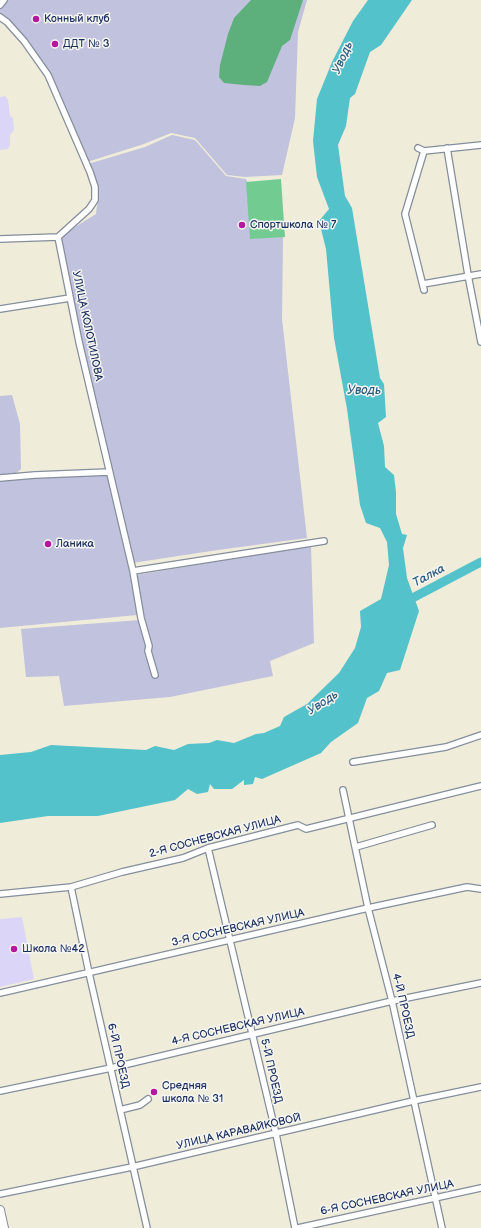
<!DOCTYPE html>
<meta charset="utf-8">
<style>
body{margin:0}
canvas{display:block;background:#efecd9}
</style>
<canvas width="481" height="1228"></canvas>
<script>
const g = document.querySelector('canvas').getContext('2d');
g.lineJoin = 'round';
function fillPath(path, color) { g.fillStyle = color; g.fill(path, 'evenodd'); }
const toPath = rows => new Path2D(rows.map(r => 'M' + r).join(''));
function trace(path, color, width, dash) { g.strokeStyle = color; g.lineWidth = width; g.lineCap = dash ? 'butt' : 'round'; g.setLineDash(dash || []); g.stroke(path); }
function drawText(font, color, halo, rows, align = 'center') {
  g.font = font + ' "Balsamiq Sans",sans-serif'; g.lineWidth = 3; g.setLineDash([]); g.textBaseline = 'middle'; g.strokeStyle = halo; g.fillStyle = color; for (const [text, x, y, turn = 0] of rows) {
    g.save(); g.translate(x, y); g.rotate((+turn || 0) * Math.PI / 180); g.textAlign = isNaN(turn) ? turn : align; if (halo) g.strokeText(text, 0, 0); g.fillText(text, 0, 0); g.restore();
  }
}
fillPath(toPath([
 [5,96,8,100,10,116,13,118,14,130,10,135,10,145,8,149,0,150,0,97],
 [22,917,34,979,0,987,0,919]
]), '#dbd6f7');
fillPath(toPath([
 [6,0,307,0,298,32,295,118,282,175,245,177,227,175,195,138,171,133,144,144,87,162,48,75,0,16,0,7],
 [172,135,195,140,226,176,246,179,259,211,283,236,282,319,307,538,218,550,132,563,93,396,59,237,96,214,99,190,88,164,145,147],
 [12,395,20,424,21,469,15,474,0,476,0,396],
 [107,475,129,569,137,615,0,628,0,480,35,477],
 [311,546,314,643,270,661,273,676,170,697,64,706,59,676,26,677,21,629,140,620,149,639,136,575]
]), '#c1c2dd');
fillPath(toPath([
 [281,179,285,237,250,239,246,182]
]), '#72cc92');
fillPath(toPath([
 [251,0,303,0,290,40,282,46,267,82,260,86,244,85,224,83,219,77,220,65,228,34,234,18]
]), '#5db07c');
fillPath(toPath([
 [368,0,412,0,381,45,370,52,355,94,350,98,346,126,338,145,345,196,352,208,380,378,384,384,386,417,378,423,384,446,385,467,394,475,396,492,396,514,402,534,407,535,403,548,407,578,419,611,400,670,387,673,379,691,367,698,358,723,331,742,321,753,262,779,255,777,253,784,244,785,244,780,232,789,214,789,210,784,208,792,197,794,188,789,175,800,98,816,48,816,0,823,0,755,31,752,51,745,146,750,155,746,174,750,188,744,209,743,217,740,234,743,256,734,264,733,280,726,284,717,307,704,339,673,355,648,361,627,360,611,381,599,389,565,387,542,380,528,366,523,360,505,347,409,334,338,326,249,319,221,329,209,317,177,313,141,317,99,332,62,353,21]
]), '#54c2cb');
trace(toPath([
 [403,603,481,562]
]), '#54c2cb', 9);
const minor = toPath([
 [0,5,4,0],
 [0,17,7,22,24,41,48,75,90,172,95,187,95,200,89,209,58,237,79,342,133,571,141,618,149,646,148,651,155,675],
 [418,148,424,151,481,145],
 [447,148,468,275,481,342],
 [424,151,405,214,424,290],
 [0,239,58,237],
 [423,284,481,274],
 [0,309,70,298],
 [0,478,35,475,109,472],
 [133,571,324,541],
 [353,762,446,747,481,735],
 [343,790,368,908,392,1001,442,1228],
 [356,847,432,825],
 [208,848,276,1134,295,1228],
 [71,887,89,973,147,1228],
 [0,894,71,887,122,872,183,858,208,848,298,825,306,829,481,786],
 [0,993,368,908,467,887,481,889],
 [0,1091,111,1068,392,1001,481,983],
 [120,1110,140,1105,148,1099],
 [0,1194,132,1167,413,1101,481,1087],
 [298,1228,481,1188]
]);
const secondary = toPath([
 [0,1210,4,1228]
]);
trace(minor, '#858e9c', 8);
trace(secondary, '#858e9c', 10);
trace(minor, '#fff', 5.5);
trace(secondary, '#fff', 8);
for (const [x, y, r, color] of [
 [36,19,4,"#b5179e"],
 [55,44,4,"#b5179e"],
 [242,225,4,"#b5179e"],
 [48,544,4,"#b5179e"],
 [14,949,4,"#b5179e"],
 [154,1092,4,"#b5179e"]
]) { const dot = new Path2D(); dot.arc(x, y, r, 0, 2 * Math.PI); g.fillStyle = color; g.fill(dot); trace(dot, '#f6f6f2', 1.5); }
drawText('11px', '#1b2f5e', '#f6f6f2', [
 ["Конный клуб",44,19],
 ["ДДТ № 3",63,44],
 ["Спортшкола № 7",250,225],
 ["Ланика",56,544],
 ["Школа №42",22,949],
 ["Средняя",162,1086],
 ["школа № 31",162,1099]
], 'left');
drawText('11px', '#1b2f5e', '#f6f6f2', [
 ["УЛИЦА КОЛОТИЛОВА",87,326,78],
 ["2-Я СОСНЕВСКАЯ УЛИЦА",215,837,-15],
 ["3-Я СОСНЕВСКАЯ УЛИЦА",238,928,-13],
 ["4-Й ПРОЕЗД",403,1006,77],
 ["4-Я СОСНЕВСКАЯ УЛИЦА",238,1027,-13],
 ["6-Й ПРОЕЗД",118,1056,77],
 ["5-Й ПРОЕЗД",271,1071,77],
 ["УЛИЦА КАРАВАЙКОВОЙ",239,1132,-13],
 ["6-Я СОСНЕВСКАЯ УЛИЦА",387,1198,-12]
]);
drawText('italic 12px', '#2c5b7f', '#f6f6f2', [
 ["Уводь",343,58,-66],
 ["Уводь",364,391],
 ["Талка",429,576,-28],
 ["Уводь",323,703,-33]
]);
</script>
